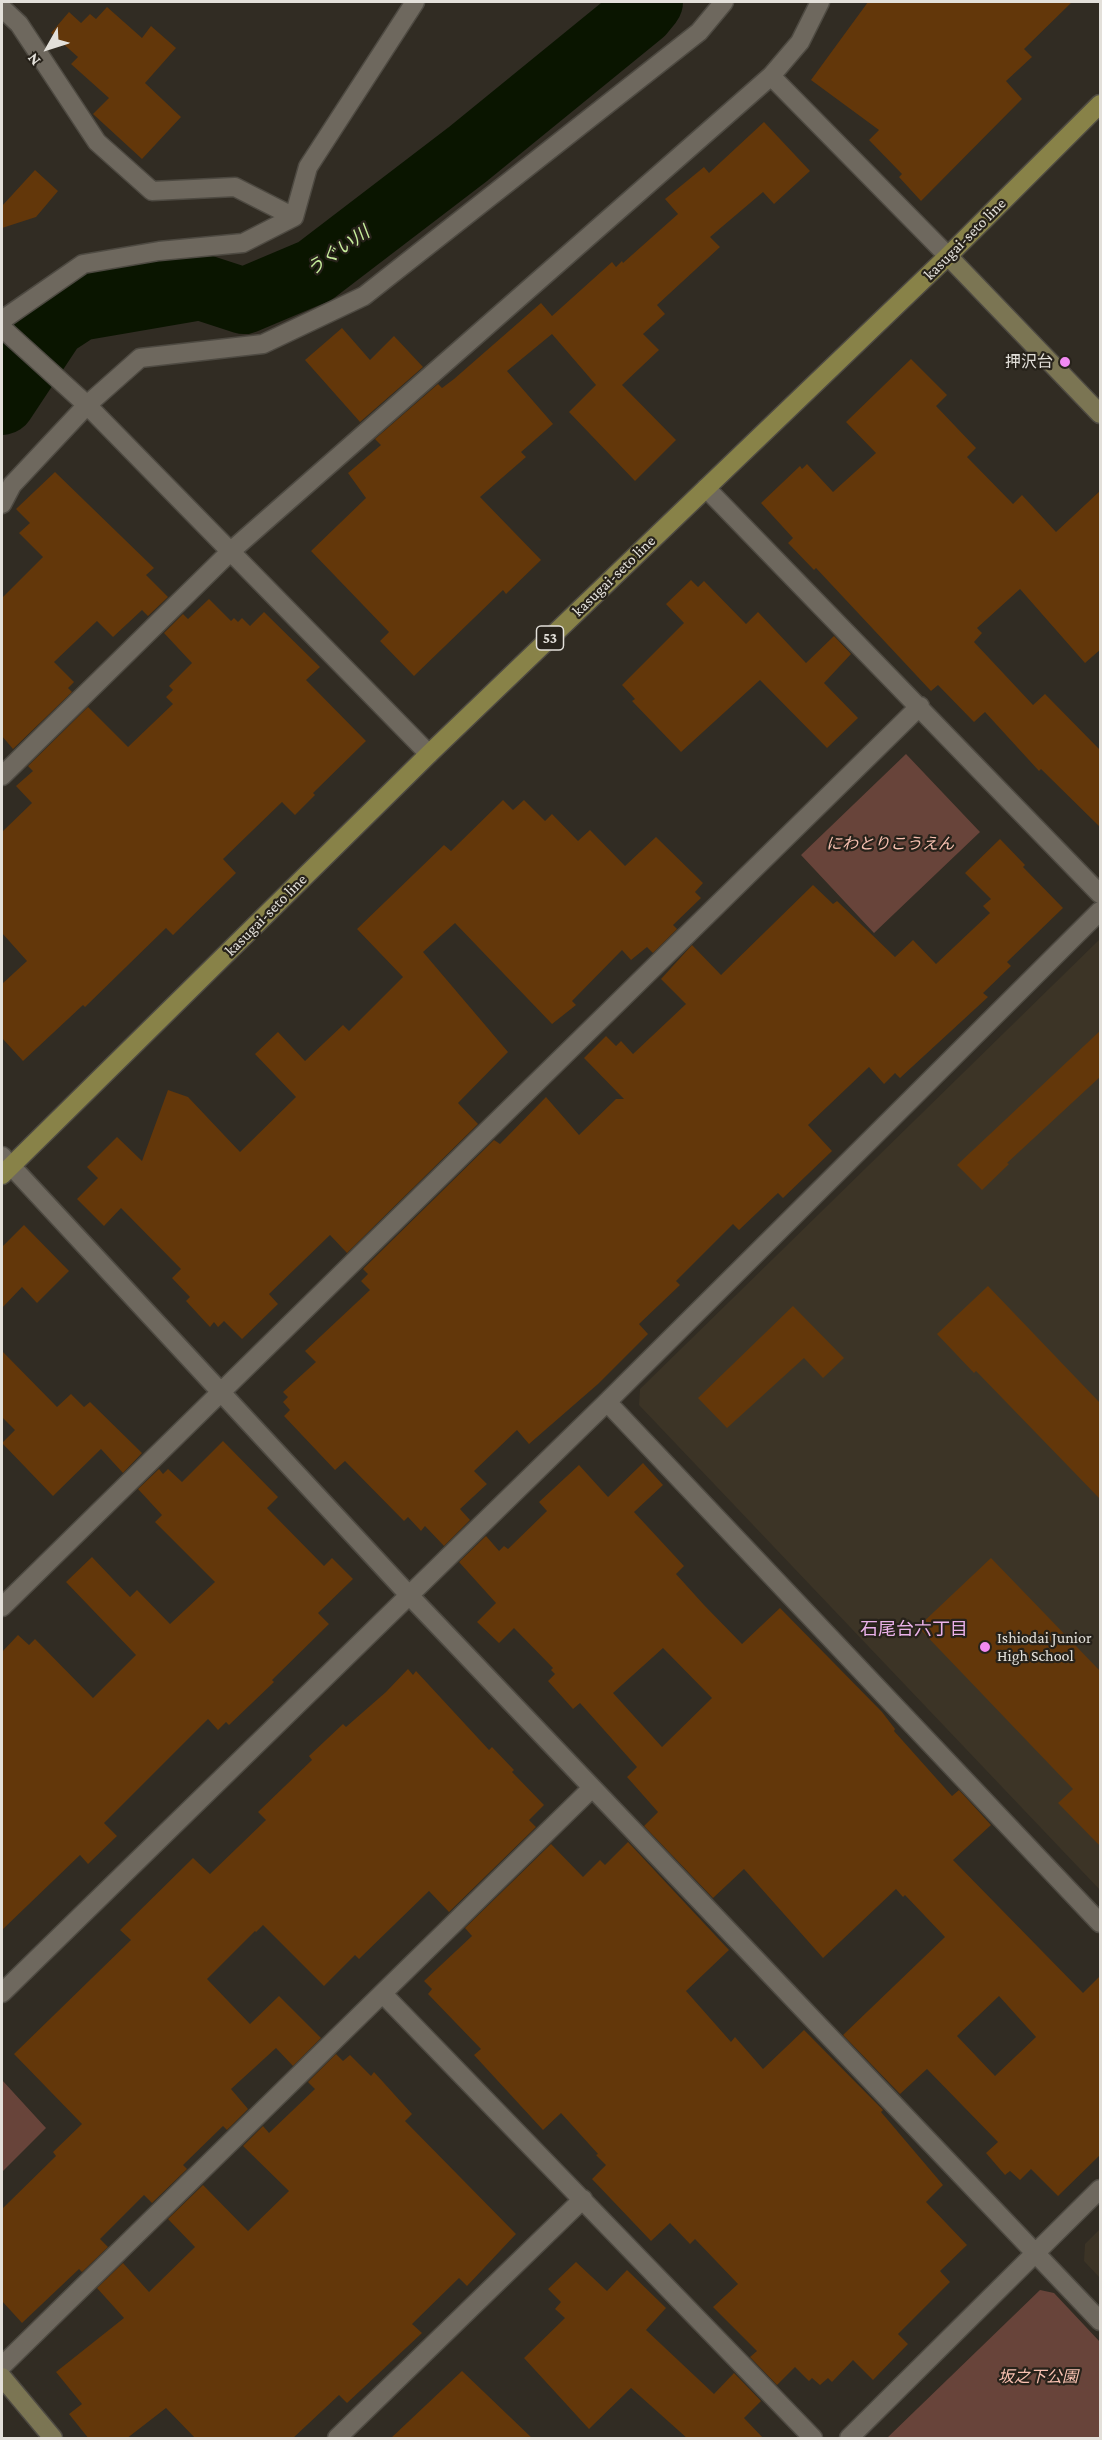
<!DOCTYPE html>
<meta charset="utf-8">
<style>
body{margin:0}
#map{position:relative;width:1102px;height:2440px;overflow:hidden;background:#312c23;font-family:"Crimson Pro",serif}
canvas{display:block}
.frame{position:absolute;inset:0;border:3px solid #e3e0da;pointer-events:none}
.north{position:absolute;left:18px;top:18px;width:60px;height:60px;-webkit-text-stroke:4px #27221a;paint-order:stroke;rotate:231deg;font-size:16px;font-weight:700;line-height:24px;text-align:center;color:#e3e0da}
.north::after{content:'';display:block;margin:auto;width:21px;height:27px;background:#e3e0da;clip-path:polygon(50% 0,100% 100%,50% 72%,0 100%)}
</style>
<div id="map">
<canvas width="1102" height="2440"></canvas>
<div class="frame"></div>
<div class="north">N</div>
</div>
<script>
const g = document.querySelector('canvas').getContext('2d');
g.lineJoin = 'round';
function fillPath(path, color) { g.fillStyle = color; g.fill(path, 'evenodd'); }
const toPath = rows => new Path2D(rows.map(r => 'M' + r).join(''));
function trace(path, color, width, dash) { g.strokeStyle = color; g.lineWidth = width; g.lineCap = dash ? 'butt' : 'round'; g.setLineDash(dash || []); g.stroke(path); }
function drawText(font, color, halo, rows, align = 'center') {
  g.font = font + ' "Crimson Pro","Noto Sans JP",serif'; g.lineWidth = 4.5; g.setLineDash([]); g.textBaseline = 'middle'; g.strokeStyle = halo; g.fillStyle = color; for (const [text, x, y, turn = 0] of rows) {
    g.save(); g.translate(x, y); g.rotate((+turn || 0) * Math.PI / 180); g.textAlign = isNaN(turn) ? turn : align; if (halo) g.strokeText(text, 0, 0); g.fillText(text, 0, 0); g.restore();
  }
}
fillPath(toPath([
 [1100,939,1100,1890,639,1405,640,1389],
 [1100,2229,1100,2278,1084,2261,1085,2244]
]), '#3c3426');
fillPath(toPath([
 [906,754,980,832,874,933,801,855],
 [2,2080,46,2128,2,2172],
 [1040,2290,1054,2293,1100,2342,1100,2438,887,2438]
]), '#68443a');
trace(toPath([
 [2,402,53,325,79,308,201,287,244,301,315,271,468,154,641,13,650,2]
]), '#0a1500', 66);
fillPath(toPath([
 [868,2,1072,2,1024,49,1032,57,1006,81,1022,99,921,201,899,177,902,174,869,140,879,130,811,80],
 [107,7,142,38,151,26,176,48,145,83,181,117,142,159,93,114,109,98,71,64,78,57,51,33,69,12,81,23,90,14,96,19],
 [764,122,810,171,774,204,763,192,710,237,720,247,657,305,665,314,643,334,659,350,622,385,676,440,635,481,569,412,596,385,552,334,507,371,553,424,521,452,526,457,480,497,541,560,506,594,503,590,414,676,380,641,389,632,311,551,366,498,348,473,381,445,375,439,438,384,442,388,454,379,541,303,552,316,612,262,616,267,622,261,623,263,678,214,665,199,704,167,709,173],
 [35,170,58,191,36,217,2,228,2,206],
 [342,328,370,360,394,336,423,367,360,422,305,360],
 [911,359,947,395,936,406,976,448,967,457,1013,504,1022,495,1056,532,1101,490,1101,649,1085,663,1020,589,977,628,982,633,974,642,1033,705,1045,694,1101,751,1101,828,1041,769,1039,771,985,712,974,722,938,685,931,691,816,568,814,570,788,543,793,538,761,503,800,466,802,469,807,464,833,492,876,453,846,422],
 [55,472,154,568,146,575,168,597,148,616,142,610,113,637,97,621,54,662,74,682,68,688,72,692,13,749,2,736,2,598,43,557,19,533,30,523,16,509],
 [691,580,698,587,704,581,746,624,758,612,806,663,834,636,851,654,824,683,858,718,827,748,760,680,681,752,632,701,635,699,622,685,684,623,666,604],
 [209,599,231,621,234,618,238,622,242,618,250,626,264,612,320,667,306,680,366,741,313,793,315,795,295,815,282,802,223,859,236,873,173,935,166,928,85,1007,83,1005,23,1061,2,1038,2,984,27,961,2,933,2,832,32,803,16,786,33,771,28,766,88,707,128,747,173,704,166,697,173,690,169,686,192,663,164,633,183,614,188,619],
 [503,800,513,810,524,800,545,821,552,814,578,841,590,830,625,866,656,837,703,883,695,892,701,898,673,925,677,929,653,953,647,947,631,960,622,950,572,1001,576,1005,552,1024,455,923,423,952,508,1052,458,1103,478,1124,347,1253,330,1235,269,1294,278,1304,242,1339,224,1321,218,1327,214,1322,210,1327,186,1301,190,1297,172,1278,181,1269,121,1208,104,1226,77,1199,98,1178,87,1167,117,1137,142,1161,168,1090,188,1097,240,1152,296,1097,255,1054,278,1032,305,1061,343,1025,349,1031,403,977,357,929,444,845,451,851],
 [1000,839,1025,865,1023,867,1063,908,1007,962,1011,966,983,993,988,997,900,1078,895,1073,884,1084,869,1067,808,1125,832,1151,783,1198,778,1193,739,1230,733,1224,676,1281,680,1285,639,1324,648,1334,598,1384,529,1444,517,1430,474,1471,487,1484,460,1509,470,1520,444,1546,425,1526,421,1531,408,1517,404,1521,345,1461,335,1470,284,1416,290,1410,283,1402,288,1397,283,1392,316,1362,305,1351,370,1290,361,1281,368,1274,363,1269,494,1140,500,1144,546,1097,579,1135,616,1099,624,1099,584,1058,606,1036,616,1046,621,1041,633,1054,686,1004,661,979,692,945,721,975,813,885,833,904,837,901,895,957,913,940,936,964,990,913,983,906,991,899,965,873],
 [1101,1030,1101,1076,1007,1163,1009,1164,982,1190,957,1165],
 [24,1225,69,1271,37,1303,22,1287,2,1308,2,1247],
 [988,1286,1101,1404,1101,1500,976,1371,974,1373,937,1334],
 [793,1306,844,1358,823,1378,804,1358,727,1428,698,1398],
 [2,1351,57,1407,71,1394,84,1407,90,1402,142,1453,123,1473,101,1449,53,1496,2,1443,15,1430,2,1417],
 [223,1441,278,1497,267,1508,324,1566,332,1558,353,1579,318,1613,329,1624,272,1680,274,1682,229,1725,226,1722,218,1730,208,1719,104,1823,117,1836,88,1864,80,1855,2,1930,2,1652,18,1635,29,1645,35,1639,93,1698,136,1655,66,1582,92,1557,130,1597,137,1590,170,1624,215,1582,155,1522,162,1515,138,1489,159,1469,163,1474,168,1469,182,1482],
 [643,1463,663,1485,634,1512,684,1566,676,1574,704,1605,742,1644,780,1608,882,1712,895,1729,894,1731,952,1796,959,1790,991,1825,953,1860,1083,1993,1101,1975,1101,2154,1058,2196,1031,2169,1020,2180,1010,2171,1005,2175,986,2153,998,2142,927,2069,900,2094,843,2035,945,1937,905,1895,903,1897,896,1889,823,1958,744,1869,713,1898,644,1826,658,1812,627,1777,637,1767,580,1703,573,1709,548,1681,555,1674,551,1670,553,1668,514,1628,499,1643,477,1622,496,1603,459,1562,486,1536,499,1551,504,1546,508,1549,547,1511,539,1502,579,1465,608,1497],
 [663,1648,712,1698,662,1747,613,1693],
 [999,1996,1036,2037,995,2076,957,2036],
 [991,1558,1101,1672,1101,1847,1058,1803,1073,1789,918,1627],
 [408,1669,413,1675,416,1671,489,1750,492,1747,514,1770,512,1772,544,1805,529,1820,536,1827,449,1912,429,1891,359,1959,355,1955,324,1986,263,1925,256,1932,255,1931,207,1979,250,2024,279,1996,321,2038,293,2066,276,2048,231,2089,248,2109,227,2130,223,2126,183,2165,187,2169,152,2203,144,2195,100,2239,108,2247,82,2272,79,2269,22,2323,2,2301,2,2209,56,2156,53,2152,82,2124,14,2054,131,1940,120,1930,193,1858,210,1874,266,1820,258,1812,312,1760,309,1756,343,1724,346,1727,386,1692],
 [628,1842,729,1950,686,1991,731,2042,735,2037,763,2069,804,2030,883,2110,881,2112,943,2185,926,2202,967,2245,940,2271,950,2282,898,2334,908,2344,873,2380,853,2360,832,2382,828,2378,820,2385,812,2378,809,2381,795,2367,777,2385,750,2357,757,2351,713,2307,738,2284,695,2239,690,2244,670,2223,651,2241,592,2179,606,2165,596,2155,598,2154,561,2113,543,2130,474,2055,481,2049,428,1994,432,1989,424,1981,472,1936,465,1928,551,1844,583,1877,600,1860,605,1865],
 [336,2054,343,2061,350,2055,371,2076,374,2072,412,2114,405,2121,516,2234,467,2286,459,2278,412,2324,422,2333,347,2403,339,2395,292,2439,196,2439,166,2408,126,2439,89,2439,69,2414,82,2404,56,2372,124,2318,97,2288,123,2263,149,2292,195,2247,168,2219,203,2185,248,2231,289,2191,243,2146,263,2126,269,2133,315,2089,308,2082],
 [576,2262,607,2291,627,2270,666,2308,646,2330,714,2394,734,2373,761,2401,744,2418,764,2439,688,2439,631,2388,589,2429,524,2358,565,2318,555,2309,561,2302,548,2289],
 [462,2371,533,2439,390,2439]
]), '#63370a');
const street = toPath([
 [2,8,19,24,97,142,152,191,235,187,294,217],
 [771,76,948,256],
 [2,320,83,264,159,251,243,243,294,217,308,167,415,2],
 [2,328,87,405,429,754],
 [706,488,1100,894],
 [2,504,12,485,87,405,140,358,263,344,364,296,699,32,724,2],
 [2,776,231,551,771,76,800,42,820,2],
 [2,1156,408,1594,1100,2321],
 [607,1402,1100,1923],
 [2,1607,920,706],
 [2,1993,607,1402,1100,911],
 [383,1994,813,2438],
 [2,2366,592,1788],
 [337,2438,583,2199],
 [849,2438,1100,2189]
]);
const secondary = toPath([
 [948,256,1100,414],
 [2,2377,53,2438]
]);
const primary = toPath([
 [2,1175,429,754,948,256,1100,104]
]);
trace(street, '#4e4a42', 21);
trace(secondary, '#4e4a42', 21);
trace(primary, '#4e4a42', 21);
trace(street, '#6e685e', 18);
trace(secondary, '#7b7553', 18);
trace(primary, '#888248', 18);
for (const [x, y, r, color] of [
 [1065,362,6,"#f28af3"],
 [985,1647,6,"#f28af3"]
]) { const dot = new Path2D(); dot.arc(x, y, r, 0, 2 * Math.PI); g.fillStyle = color; g.fill(dot); trace(dot, '#27221a', 2); }
for (const [x, y, w] of [
 [550,638,27]
]) { const box = new Path2D(); box.roundRect(x - w / 2, y - 12, w, 24, 4.5); g.fillStyle = '#27221a'; g.fill(box); trace(box, '#e3e0da', 1.5); }
drawText('bold 15px', '#e3e0da', null, [
 ["53",550,638]
]);
drawText('16px', '#e3e0da', '#27221a', [
 ["kasugai-seto line",965,239,-45],
 ["kasugai-seto line",614,576,-44],
 ["kasugai-seto line",266,915,-45]
]);
drawText('16px', '#e3e0da', '#27221a', [
 ["押沢台",1053,362],
 ["Ishiodai Junior",997,1638,"left"],
 ["High School",997,1656,"left"]
], 'right');
drawText('italic 16px', '#f8c1b1', '#27221a', [
 ["にわとりこうえん",890,844],
 ["坂之下公園",1038,2377]
]);
drawText('italic 18px', '#c8ee9d', '#27221a', [
 ["うぐい川",338,251,-35]
]);
drawText('18px', '#eab1e9', '#27221a', [
 ["石尾台六丁目",914,1629]
]);
</script>
